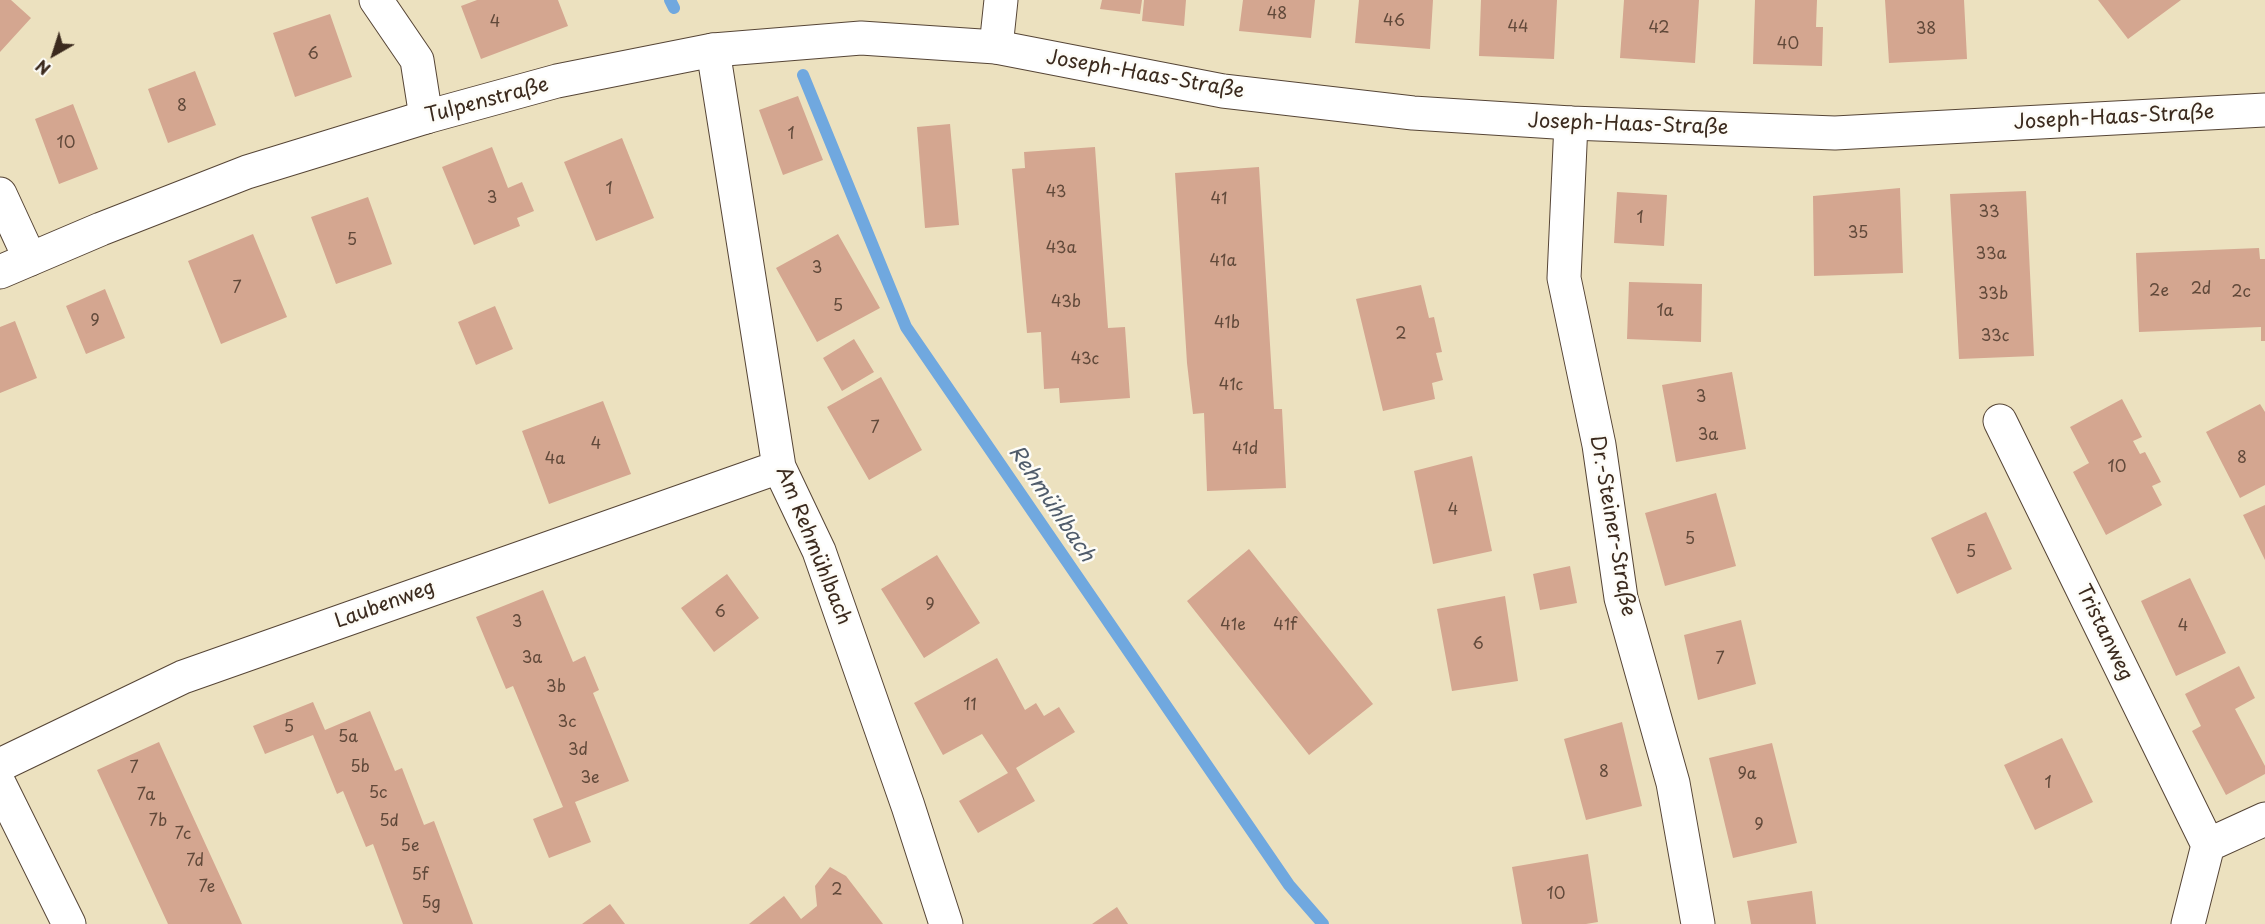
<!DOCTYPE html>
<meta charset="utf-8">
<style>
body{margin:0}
#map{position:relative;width:2265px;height:924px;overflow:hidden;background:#ece1bf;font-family:"Playpen Sans",sans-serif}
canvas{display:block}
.north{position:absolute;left:24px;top:24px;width:60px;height:60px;-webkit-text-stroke:4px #fdfcf7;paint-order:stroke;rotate:219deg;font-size:16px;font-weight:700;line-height:24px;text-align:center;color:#3b2a1e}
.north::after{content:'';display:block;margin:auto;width:21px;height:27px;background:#3b2a1e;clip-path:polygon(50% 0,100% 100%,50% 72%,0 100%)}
</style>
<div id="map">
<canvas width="2265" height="924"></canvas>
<div class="north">N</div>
</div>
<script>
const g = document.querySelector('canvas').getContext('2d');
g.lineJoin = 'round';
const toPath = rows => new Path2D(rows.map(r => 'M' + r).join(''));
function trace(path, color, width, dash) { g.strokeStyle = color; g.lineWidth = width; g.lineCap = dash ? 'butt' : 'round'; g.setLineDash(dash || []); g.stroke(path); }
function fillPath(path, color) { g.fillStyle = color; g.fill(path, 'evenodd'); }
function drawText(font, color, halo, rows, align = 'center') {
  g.font = font + ' "Playpen Sans",sans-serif'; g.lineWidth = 5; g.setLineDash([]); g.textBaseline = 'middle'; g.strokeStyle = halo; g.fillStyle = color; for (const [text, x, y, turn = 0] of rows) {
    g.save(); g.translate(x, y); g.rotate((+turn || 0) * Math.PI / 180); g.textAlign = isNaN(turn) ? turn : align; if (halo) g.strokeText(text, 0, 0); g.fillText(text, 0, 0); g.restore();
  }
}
trace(toPath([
 [670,0,674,8],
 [803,75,906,327,1289,885,1323,924]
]), '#70a8df', 12);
fillPath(toPath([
 [0,0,11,0,31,18,0,52],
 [477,0,558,0,568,26,481,59,461,6],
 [1102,0,1142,0,1140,14,1100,9],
 [1144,0,1186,0,1184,26,1142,21],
 [1243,0,1315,0,1311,38,1239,31],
 [1359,0,1433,0,1430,49,1355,43],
 [1481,0,1557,0,1554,59,1479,56],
 [1624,0,1699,0,1695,63,1620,58],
 [1755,0,1817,0,1816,27,1823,27,1822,66,1753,64],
 [1885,0,1964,0,1967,59,1889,63],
 [2098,0,2181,0,2128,39],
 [330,14,352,77,295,97,273,33],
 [195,71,216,125,168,143,148,89],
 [798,96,823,160,783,175,759,110],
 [73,104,98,169,59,184,35,119],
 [950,124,959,225,925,228,917,127],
 [622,138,654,218,596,241,564,162],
 [492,147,508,188,522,182,534,211,517,218,520,226,474,245,442,167],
 [1095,147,1108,328,1125,327,1130,398,1060,403,1059,388,1044,389,1041,332,1027,333,1012,169,1025,168,1024,152],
 [1259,167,1274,409,1282,409,1286,488,1207,491,1204,413,1193,414,1187,363,1175,173],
 [1900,188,1903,273,1814,276,1813,196],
 [2026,191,2034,356,1959,359,1950,194],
 [1617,192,1667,195,1664,246,1614,243],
 [368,197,392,264,336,284,311,217],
 [253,234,287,317,221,344,188,261],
 [838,234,880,308,817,342,776,268],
 [2259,248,2260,259,2265,259,2265,341,2261,341,2261,327,2139,332,2136,253],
 [1629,282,1702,284,1701,342,1627,339],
 [1421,285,1429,318,1434,317,1442,352,1436,353,1443,380,1432,383,1435,399,1383,411,1356,299],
 [105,289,125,338,86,354,66,306],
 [495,306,513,349,476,365,458,322],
 [15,321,37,378,0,393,0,327],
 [854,339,874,372,842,391,823,358],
 [1732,372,1746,449,1676,462,1662,385],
 [881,377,922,450,869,480,827,407],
 [2122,399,2142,437,2133,441,2140,454,2145,452,2161,482,2152,486,2162,505,2106,535,2073,472,2089,463,2070,427],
 [603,401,631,474,549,504,522,431],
 [2260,404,2265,412,2265,485,2240,498,2206,432],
 [1472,456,1492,551,1433,564,1414,471],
 [1716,493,1736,566,1665,586,1645,513],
 [2265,505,2265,560,2243,515],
 [1986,512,2012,569,1957,594,1931,538],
 [1249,549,1373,704,1309,755,1187,601],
 [937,555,980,623,924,658,881,589],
 [1570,566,1577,603,1540,610,1533,574],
 [727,574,759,618,714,652,681,608],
 [2190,578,2226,653,2176,676,2141,601],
 [543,590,573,662,585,656,599,690,593,693,629,781,575,802,591,842,549,858,533,819,563,807,513,686,506,689,476,617],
 [1505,596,1518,681,1452,691,1437,609],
 [1741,620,1756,684,1698,700,1684,635],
 [997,658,1025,710,1036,703,1044,716,1059,707,1075,732,1016,768,1035,801,978,833,959,801,1008,773,982,734,943,755,914,703],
 [2239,666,2255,698,2235,709,2265,766,2265,774,2226,795,2192,731,2201,726,2185,694],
 [313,702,325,730,370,711,395,771,402,768,424,825,434,821,473,924,403,924,373,844,366,847,343,791,337,794,313,735,265,754,253,726],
 [1622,722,1642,806,1586,820,1564,739],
 [2062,738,2093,802,2035,830,2004,765],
 [159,742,183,795,242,924,168,924,121,822,97,770],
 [1772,743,1797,843,1733,858,1709,758],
 [1588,854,1598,922,1586,924,1522,924,1512,867],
 [830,867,846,876,883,924,749,924,784,896,801,919,817,906,815,886],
 [1812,891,1816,924,1751,924,1747,901],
 [610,904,625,924,582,924],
 [1117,907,1128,924,1092,924]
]), '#d4a690');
const street = toPath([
 [376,0,417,60,426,117],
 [996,47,1001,0],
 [713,50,779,467,819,551,908,806,946,924],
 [1571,123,1564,278,1599,445,1621,598,1673,783,1698,924],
 [0,194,30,259],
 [2000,421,2208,845],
 [0,765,183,677,779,467],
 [0,785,69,924],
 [2188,924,2208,845,2265,819]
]);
const secondary = toPath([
 [0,272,101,229,247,172,426,117,557,81,713,50,861,38,996,47,1223,91,1413,113,1571,123,1835,133,2265,110]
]);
trace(street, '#564536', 35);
trace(secondary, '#564536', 35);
trace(street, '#fff', 33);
trace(secondary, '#fff', 33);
drawText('16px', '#61493a', null, [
 ["48",1277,15],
 ["46",1394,22],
 ["4",495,23],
 ["44",1518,28],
 ["42",1659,29],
 ["38",1926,30],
 ["40",1788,45],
 ["6",313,55],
 ["8",182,107],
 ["1",791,135],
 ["10",66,144],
 ["1",609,190],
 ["43",1056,193],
 ["3",492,199],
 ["41",1219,200],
 ["33",1989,213],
 ["1",1640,219],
 ["35",1858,234],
 ["5",352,241],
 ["43a",1061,249],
 ["33a",1991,255],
 ["41a",1223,262],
 ["3",817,269],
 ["7",237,289],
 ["2d",2201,290],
 ["2e",2159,292],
 ["2c",2241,293],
 ["33b",1993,295],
 ["43b",1066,303],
 ["5",838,307],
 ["1a",1665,312],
 ["9",95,322],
 ["41b",1227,324],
 ["2",1401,335],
 ["33c",1995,337],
 ["43c",1085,360],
 ["41c",1231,386],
 ["3",1701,398],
 ["7",875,429],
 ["3a",1708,436],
 ["4",596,445],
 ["41d",1245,450],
 ["8",2242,459],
 ["4a",555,460],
 ["10",2117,468],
 ["4",1453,511],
 ["5",1690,540],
 ["5",1971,553],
 ["9",930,606],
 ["6",720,613],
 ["3",517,623],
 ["41e",1233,626],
 ["41f",1285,626],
 ["4",2183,627],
 ["6",1478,645],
 ["3a",532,659],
 ["7",1720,660],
 ["3b",556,688],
 ["11",970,706],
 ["3c",567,723],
 ["5",289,728],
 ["5a",348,738],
 ["3d",578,751],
 ["5b",360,768],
 ["7",134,769],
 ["8",1604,773],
 ["9a",1747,775],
 ["3e",590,779],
 ["1",2048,784],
 ["5c",378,794],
 ["7a",146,796],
 ["7b",158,822],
 ["5d",389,822],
 ["9",1759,826],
 ["7c",183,835],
 ["5e",410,847],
 ["7d",195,862],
 ["5f",420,876],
 ["7e",207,888],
 ["2",837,891],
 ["10",1556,895],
 ["5g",431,904]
]);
drawText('20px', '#3b2a1e', '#fdfcf7', [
 ["Joseph-Haas-Straße",1145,75,10],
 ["Tulpenstraße",487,101,-15],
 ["Joseph-Haas-Straße",2114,118,-3],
 ["Joseph-Haas-Straße",1628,125,2],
 ["Dr.-Steiner-Straße",1612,526,80],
 ["Am Rehmühlbach",813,546,68],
 ["Laubenweg",385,605,-20],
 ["Tristanweg",2104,633,64]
]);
drawText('italic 21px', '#505c6b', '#fdfcf7', [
 ["Rehmühlbach",1051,504,56]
]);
</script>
